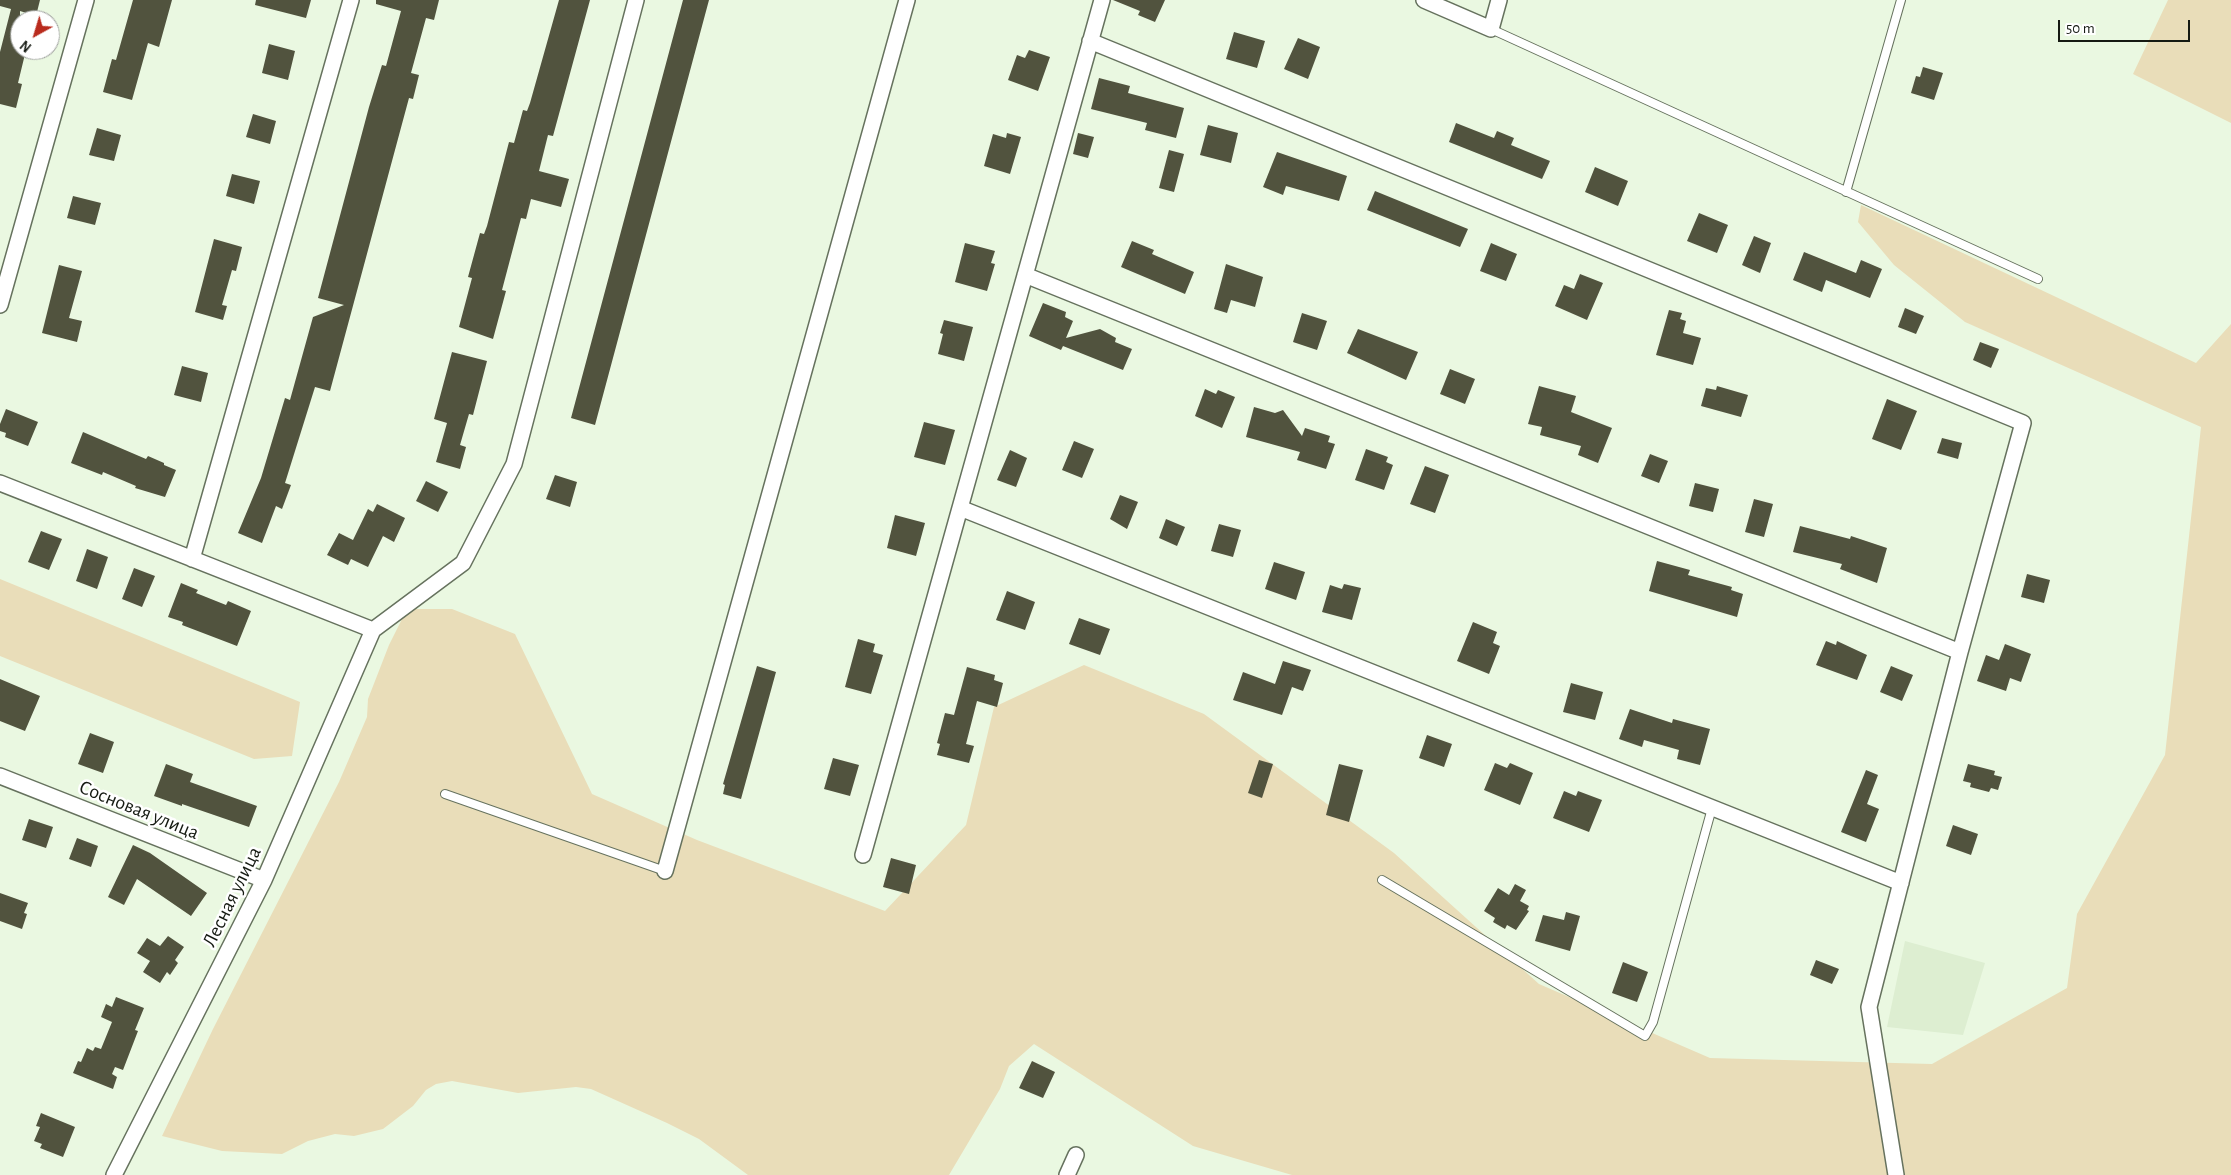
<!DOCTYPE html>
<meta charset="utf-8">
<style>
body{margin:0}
#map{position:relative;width:2231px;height:1175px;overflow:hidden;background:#eaf8e1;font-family:"Alegreya Sans",sans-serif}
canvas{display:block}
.north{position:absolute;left:10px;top:10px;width:50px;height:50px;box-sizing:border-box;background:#fff;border:1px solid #a1a3a0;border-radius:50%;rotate:219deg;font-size:14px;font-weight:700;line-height:20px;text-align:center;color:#151a12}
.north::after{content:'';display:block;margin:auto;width:18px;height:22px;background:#b92b1d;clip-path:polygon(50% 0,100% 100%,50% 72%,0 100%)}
.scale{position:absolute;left:2058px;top:20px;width:132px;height:22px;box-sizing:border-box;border:2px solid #151a12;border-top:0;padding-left:6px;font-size:15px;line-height:18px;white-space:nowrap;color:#151a12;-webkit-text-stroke:4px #fff;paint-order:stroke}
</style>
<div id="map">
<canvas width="2231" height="1175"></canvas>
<div class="north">N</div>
<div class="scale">50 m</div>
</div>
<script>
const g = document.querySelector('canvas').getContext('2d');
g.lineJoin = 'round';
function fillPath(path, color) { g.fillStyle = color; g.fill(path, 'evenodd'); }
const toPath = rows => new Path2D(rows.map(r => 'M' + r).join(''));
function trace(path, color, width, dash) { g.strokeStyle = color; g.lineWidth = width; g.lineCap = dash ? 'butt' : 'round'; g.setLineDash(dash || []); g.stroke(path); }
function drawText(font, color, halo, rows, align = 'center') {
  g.font = font + ' "Alegreya Sans",sans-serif'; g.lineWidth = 5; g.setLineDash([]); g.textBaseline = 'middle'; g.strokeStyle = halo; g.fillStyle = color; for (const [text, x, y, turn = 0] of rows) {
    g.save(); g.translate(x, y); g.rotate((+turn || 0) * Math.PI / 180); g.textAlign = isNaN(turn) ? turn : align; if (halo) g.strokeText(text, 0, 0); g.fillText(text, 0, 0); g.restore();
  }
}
fillPath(toPath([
 [1905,941,1985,963,1963,1035,1887,1027]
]), '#ddeed1');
fillPath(toPath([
 [2168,0,2231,0,2231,123,2133,74],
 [1861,205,2196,363,2231,324,2231,1175,1292,1175,1193,1146,1034,1044,1009,1066,1000,1089,949,1175,748,1175,699,1139,667,1123,591,1089,576,1087,518,1093,452,1081,436,1084,426,1090,413,1106,383,1129,354,1136,335,1134,308,1141,282,1154,222,1151,162,1136,213,1029,339,782,367,717,368,699,389,645,407,609,452,609,515,634,592,794,697,840,885,911,966,825,994,707,1084,665,1204,714,1394,853,1539,984,1710,1058,1932,1064,2067,988,2077,914,2165,755,2201,427,1965,322,1894,265,1858,222],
 [0,579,300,702,292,756,254,759,0,656]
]), '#e9ddb9');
fillPath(toPath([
 [0,0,40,0,36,16,20,11,20,50,26,50,18,83,22,84,16,108,0,104,0,52,11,9,0,6],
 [133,0,172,0,159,47,148,43,132,100,103,92,112,59,116,60],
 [256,0,311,0,306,18,255,5],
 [376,0,439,0,434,20,426,18,411,73,419,75,413,99,409,98,330,391,315,387,285,483,291,485,282,509,276,506,262,543,238,533,261,478,285,398,290,400,313,317,344,305,318,298,369,107,382,65,386,66,401,11,376,4],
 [559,0,590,0,553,136,548,135,539,171,569,179,561,207,531,199,526,219,521,218,502,290,506,291,493,339,459,327,472,278,468,277,480,233,484,234,487,226,509,142,514,143,523,110,527,111,530,103],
 [683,0,709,0,595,425,571,418],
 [1113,0,1165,0,1155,22,1138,15,1140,11],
 [1234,32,1265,41,1257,68,1226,59],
 [1298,38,1320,47,1308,79,1284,69],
 [269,44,295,51,288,80,262,73],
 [1029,50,1050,57,1038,91,1008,80,1017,55,1025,58],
 [1923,67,1943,73,1934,100,1911,93,1916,76,1920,77],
 [1099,78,1130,86,1128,93,1184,108,1176,138,1145,130,1147,123,1091,109],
 [253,114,276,121,270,144,246,137],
 [1456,123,1494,138,1497,131,1514,138,1511,145,1550,161,1542,179,1449,142],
 [1208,125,1238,133,1231,163,1200,155],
 [97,128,121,135,114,161,89,155],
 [1007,133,1021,137,1010,174,984,166,993,134,1006,138],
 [1078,133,1094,137,1088,158,1073,154],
 [1169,150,1184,154,1174,192,1159,188],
 [1277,152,1347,176,1339,201,1286,186,1283,195,1263,187],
 [1595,167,1628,181,1618,206,1585,192],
 [232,174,260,181,254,204,226,196],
 [1375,191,1468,229,1460,247,1367,210],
 [73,196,101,203,95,225,67,218],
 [1699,213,1728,225,1717,253,1687,241],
 [1754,236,1771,243,1760,273,1742,265],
 [214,239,242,247,236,271,232,270,222,305,227,306,223,320,195,312],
 [1132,241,1154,250,1152,254,1194,272,1185,294,1121,267],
 [965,243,995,251,991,263,995,264,987,291,955,282],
 [1491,243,1517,254,1506,281,1480,271],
 [1804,252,1856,273,1861,260,1882,269,1870,298,1826,280,1822,292,1793,280],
 [1226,264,1263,277,1255,307,1231,300,1227,313,1214,309],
 [59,265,82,271,69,318,82,321,77,342,42,333],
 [1580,274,1603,283,1587,320,1555,306,1564,285,1574,289],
 [1043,303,1066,312,1065,317,1073,321,1066,338,1100,329,1116,338,1115,342,1132,349,1123,370,1063,346,1061,350,1029,336],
 [1905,308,1924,316,1916,334,1898,327],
 [1669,310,1682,313,1680,319,1686,321,1683,333,1701,338,1693,365,1656,355],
 [1302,313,1327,321,1317,350,1293,342],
 [944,320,973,327,964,361,938,354,943,334,940,333],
 [1358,329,1418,352,1406,380,1347,353],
 [1980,342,1999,349,1991,368,1973,360],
 [452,352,487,361,473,415,469,414,460,445,466,447,460,469,436,462,447,423,434,419],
 [182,366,208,373,201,402,174,395],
 [1450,369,1475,379,1465,404,1440,394],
 [1539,386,1576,396,1571,412,1612,428,1598,463,1578,455,1581,446,1540,435,1542,427,1528,424],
 [1717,386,1748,395,1741,417,1701,406,1706,388,1716,390],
 [1205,389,1216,394,1218,390,1235,397,1222,428,1195,416],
 [1887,399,1917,411,1901,450,1872,439],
 [1254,407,1275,413,1283,410,1302,436,1305,428,1330,436,1328,442,1335,444,1326,469,1297,460,1300,452,1246,437],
 [6,409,38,422,28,446,5,437,6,433,0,431,0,424],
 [924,422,955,430,945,465,914,457],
 [83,432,146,459,148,456,164,463,164,465,176,470,165,497,135,488,136,486,103,472,102,475,71,463],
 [1942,438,1962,443,1958,459,1937,453],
 [1074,441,1094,449,1082,478,1062,470],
 [1366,449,1388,457,1386,462,1393,465,1384,490,1355,480],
 [1010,450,1027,458,1016,487,997,480],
 [1650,454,1668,461,1659,483,1641,476],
 [1425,466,1449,475,1435,513,1410,504],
 [555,475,577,482,570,507,546,499],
 [426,481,448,492,438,512,416,501],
 [1695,483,1719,489,1713,512,1689,506],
 [1120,495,1138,502,1127,529,1110,519],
 [1754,499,1773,504,1764,537,1745,532],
 [377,504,405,518,394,542,383,536,368,567,351,559,348,565,327,555,339,533,353,540,368,509,373,512],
 [895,515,925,523,916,556,887,548],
 [1166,519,1185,527,1177,546,1159,538],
 [1219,524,1241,530,1233,557,1211,551],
 [1800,526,1850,539,1851,536,1887,548,1877,583,1840,569,1842,564,1793,552],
 [41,531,62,539,49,570,28,562],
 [87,549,108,557,97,589,76,581],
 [1657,561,1690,570,1688,575,1732,587,1731,590,1743,594,1737,617,1649,591],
 [1274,562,1305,572,1296,600,1265,589],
 [134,568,155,576,142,607,122,599],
 [2027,574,2050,580,2044,603,2021,597],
 [181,583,198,590,196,593,226,605,228,601,251,611,237,646,182,625,183,622,168,617],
 [1344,584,1361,588,1352,620,1322,612,1330,585,1342,589],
 [1007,591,1035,602,1025,630,996,620],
 [1079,618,1110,629,1100,655,1069,644],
 [1473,622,1497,632,1493,643,1500,646,1489,674,1457,661],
 [858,639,875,644,873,652,883,655,871,694,845,687],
 [1826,641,1836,645,1837,641,1867,655,1857,680,1816,665],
 [2005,644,2031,654,2021,682,2010,678,2006,691,1977,681,1986,655,1999,660],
 [1283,661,1311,670,1303,691,1292,687,1282,715,1233,700,1243,672,1275,684],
 [757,666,776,672,741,799,723,794,725,785,723,784],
 [1891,666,1913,675,1902,701,1880,692],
 [967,667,995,675,994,680,1003,683,997,707,977,701,966,744,974,746,969,763,937,755,940,744,937,743,945,713,954,715],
 [0,679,40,696,25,731,0,721],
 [1571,683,1603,692,1595,720,1563,712],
 [1630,709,1672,723,1673,719,1710,729,1700,765,1677,759,1679,750,1644,740,1642,747,1619,739],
 [90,733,114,742,103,773,78,764],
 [1427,735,1452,744,1444,767,1419,758],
 [833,758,859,765,850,796,824,789],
 [1259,760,1273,764,1262,798,1248,793],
 [1495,763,1507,768,1510,763,1533,773,1520,805,1484,790],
 [166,764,193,774,190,782,257,806,249,827,182,804,182,806,154,796],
 [1339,764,1363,770,1349,822,1326,815],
 [1968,764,1995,771,1994,775,2002,777,1998,790,1991,788,1989,792,1970,787,1971,783,1963,781],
 [1866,770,1878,775,1867,804,1879,809,1866,842,1841,832],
 [1564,791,1576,796,1578,791,1602,800,1589,832,1553,818],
 [29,819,53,827,46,848,22,840],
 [1953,825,1978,834,1971,855,1946,846],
 [77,838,98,846,91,867,69,859],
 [133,845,150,853,207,893,191,916,137,879,124,905,108,897],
 [891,858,916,865,909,894,883,887],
 [1515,884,1526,890,1520,901,1529,906,1527,910,1529,911,1516,930,1507,925,1505,929,1493,922,1495,918,1484,911,1498,888,1509,895],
 [0,893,28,903,24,913,27,914,22,929,0,921],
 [1566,912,1580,916,1570,951,1535,941,1543,915,1564,920],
 [168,936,184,947,175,960,178,963,170,975,167,972,160,983,143,972,150,961,137,953,147,938,160,946],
 [1816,960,1839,969,1832,984,1810,975],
 [1623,962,1648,972,1637,1002,1612,993],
 [116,997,144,1008,135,1030,138,1031,123,1070,115,1067,112,1074,117,1077,113,1089,73,1073,78,1061,81,1062,87,1048,93,1051,95,1047,101,1049,112,1022,101,1017,106,1004,112,1007],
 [1032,1061,1055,1072,1043,1098,1019,1088],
 [41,1113,75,1127,63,1157,40,1148,42,1144,34,1141,40,1127,36,1126]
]), '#51533e');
const lane = toPath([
 [1491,29,2038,279],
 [1846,192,1901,0],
 [445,794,665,871],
 [1382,880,1645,1036,1653,1022,1712,808]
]);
const street = toPath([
 [1424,0,1491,29,1499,0],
 [1090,41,2023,423,1960,652,1869,1007,1896,1175],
 [1025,275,1960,652],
 [0,305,86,0],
 [0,483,373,630],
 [960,508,1901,883],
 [192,559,351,0],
 [0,776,264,880],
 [863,855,1102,0],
 [665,871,907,0],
 [114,1175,264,880,373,630,463,563,514,464,636,0],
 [1067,1175,1076,1155]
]);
trace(lane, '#66725e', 10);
trace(street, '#66725e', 18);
trace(lane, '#fff', 8);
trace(street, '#fff', 15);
drawText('20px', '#151a12', '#fff', [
 ["Сосновая улица",139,810,22],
 ["Лесная улица",232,897,-64]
]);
</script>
